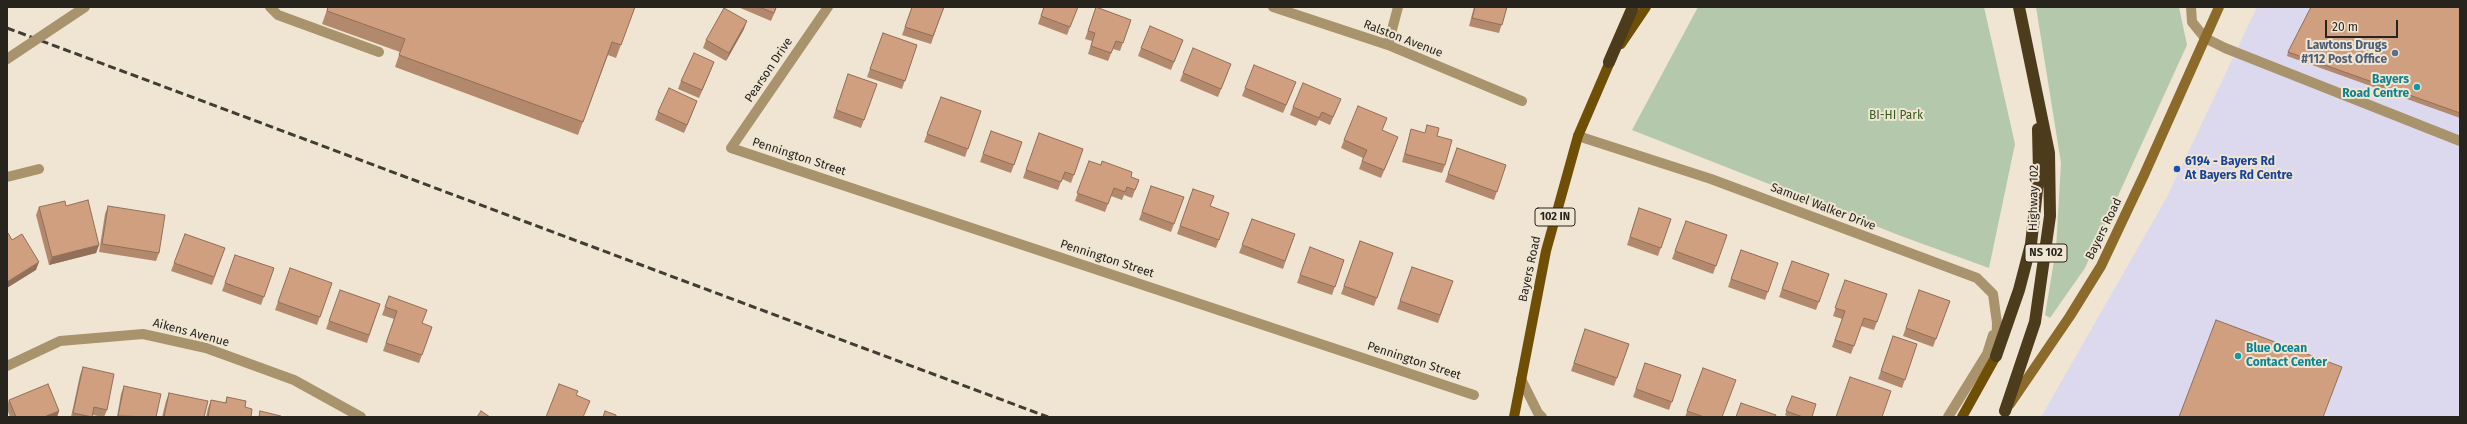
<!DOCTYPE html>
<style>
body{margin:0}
#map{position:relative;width:2467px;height:424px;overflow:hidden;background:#efe5d2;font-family:"Fira Sans",sans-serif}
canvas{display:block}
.frame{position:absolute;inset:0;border:8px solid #27241d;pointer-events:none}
.scale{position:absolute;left:2325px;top:20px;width:73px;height:18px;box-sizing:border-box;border:2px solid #27241d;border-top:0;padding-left:5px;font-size:12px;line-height:14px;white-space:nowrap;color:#27241d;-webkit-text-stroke:3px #efe5d2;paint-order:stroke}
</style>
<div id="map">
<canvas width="2467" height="424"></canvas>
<div class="frame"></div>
<div class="scale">20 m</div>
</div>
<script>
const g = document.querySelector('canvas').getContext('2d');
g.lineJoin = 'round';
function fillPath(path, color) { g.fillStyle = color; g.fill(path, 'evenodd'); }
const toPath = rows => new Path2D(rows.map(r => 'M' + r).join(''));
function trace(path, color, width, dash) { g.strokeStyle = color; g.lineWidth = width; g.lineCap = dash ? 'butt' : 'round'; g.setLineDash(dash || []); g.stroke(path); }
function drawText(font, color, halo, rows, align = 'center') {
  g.font = font + ' "Fira Sans",sans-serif'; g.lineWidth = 4; g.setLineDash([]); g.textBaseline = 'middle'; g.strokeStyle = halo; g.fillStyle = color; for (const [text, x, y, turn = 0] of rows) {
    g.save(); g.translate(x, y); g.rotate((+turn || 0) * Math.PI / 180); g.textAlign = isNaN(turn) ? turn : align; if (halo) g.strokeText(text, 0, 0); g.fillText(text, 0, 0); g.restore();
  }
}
fillPath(toPath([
 [2257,7,2460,7,2460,417,2041,417,2167,197]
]), '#dcd9ef');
fillPath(toPath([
 [1698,7,1984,7,2015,144,1989,268,1901,236,1632,130],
 [2036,7,2179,7,2187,45,2085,268,2050,318,2045,315,2056,249,2061,163]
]), '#b4c9ab');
trace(toPath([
 [270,7,278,15,379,52],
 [2205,38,2225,48,2460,141],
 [7,177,39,169]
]), '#a9936c', 10);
trace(toPath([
 [828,7,731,148,1474,395],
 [1273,7,1388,45,1522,101],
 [2191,7,2192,22,2205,38],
 [1388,45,1398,7],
 [1578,136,1711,179,1977,278,1993,294,1997,323,1996,350],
 [7,366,60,341,143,334,206,348,294,380,361,417],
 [1521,379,1538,413,1542,417],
 [1948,417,1987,354,1993,335]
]), '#a9936c', 10);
trace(toPath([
 [2010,404,2070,316,2101,266,2144,175,2219,7]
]), '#8b6a2a', 10);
trace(toPath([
 [1621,44,1646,7],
 [1514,417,1546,251,1578,136,1612,57],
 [1962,417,1996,356]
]), '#6e4f05', 10);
trace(toPath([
 [1609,62,1633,7],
 [1996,356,2019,290,2031,244,2039,172,2038,129],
 [2005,411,2035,322,2050,216,2049,153,2019,7]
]), '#4d3c1b', 12);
trace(toPath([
 [7,28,1048,417]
]), '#413d34', 3, [8, 4]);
trace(toPath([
 [7,59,85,7]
]), '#a9936c', 10);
fillPath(toPath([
 [328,7,635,7,616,58,608,55,578,135,395,67,400,52,322,24],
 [738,7,777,7,771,21],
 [912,7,944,7,931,44,902,35],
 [1044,7,1078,7,1067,35,1038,24],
 [1096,7,1131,20,1120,51,1113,49,1108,61,1088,54,1092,41,1085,39],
 [1474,7,1507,7,1499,33,1469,26],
 [2460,7,2460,118,2287,56,2288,52],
 [744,29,726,61,703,48,706,40],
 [883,33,917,45,902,89,867,77],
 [1183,40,1171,70,1138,56,1141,48],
 [714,62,699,98,678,89,681,81],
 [1228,72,1218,97,1180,81,1183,73],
 [848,74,877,84,861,128,833,118],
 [1245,88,1293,90,1283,113,1242,96],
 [941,97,981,111,965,157,924,142],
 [1341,99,1330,125,1319,120,1316,126,1290,115,1293,107],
 [697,101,684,133,655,120,658,112],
 [1387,118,1382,130,1395,145,1381,178,1359,169,1363,158,1341,148,1344,140],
 [1427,125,1437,136,1445,165,1442,173,1402,162,1409,137,1411,129,1425,133],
 [991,131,1022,142,1011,173,980,162],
 [1039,133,1083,149,1071,183,1062,179,1058,190,1023,178],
 [1457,148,1506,165,1494,200,1445,182],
 [1089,161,1139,180,1132,198,1124,195,1122,200,1111,196,1105,212,1075,201],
 [1151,186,1184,197,1171,232,1139,220],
 [1193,189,1210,206,1229,213,1216,248,1177,234],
 [66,206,99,245,96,253,49,265,36,215,39,207],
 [108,206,159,253,156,261,99,252,105,214],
 [1639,208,1671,219,1658,256,1627,245],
 [1252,219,1295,234,1283,269,1239,253],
 [1686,221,1727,235,1713,274,1672,259],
 [185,234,225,248,212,285,171,271],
 [1360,241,1393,253,1374,306,1341,294],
 [1310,247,1344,260,1332,295,1297,283],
 [1741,250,1778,263,1765,300,1728,287],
 [235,255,274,268,261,305,222,291],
 [1792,261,1829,274,1816,310,1779,297],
 [1412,267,1453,281,1438,323,1397,309],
 [290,268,332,283,317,325,275,310],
 [1845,280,1887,294,1874,330,1861,326,1851,354,1832,347,1842,319,1833,316],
 [340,290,380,304,367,343,326,329],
 [1919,290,1950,301,1933,347,1903,336],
 [389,296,422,323,432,327,419,363,383,351,394,319,382,315],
 [1585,329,1629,344,1614,386,1571,371],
 [1893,336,1917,344,1902,388,1878,379],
 [1645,363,1681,375,1669,410,1633,397],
 [83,367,107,410,104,417,92,415,92,417,71,417,80,375],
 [1703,368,1722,417,1685,417],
 [124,386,156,417,117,417,121,394],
 [169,393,204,417,162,417,166,401],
 [1792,396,1812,417,1789,417,1785,415],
 [227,397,245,407,251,417,206,417,208,408,211,400,225,403],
 [9,400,59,411,57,417,10,417,7,409,7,406]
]), '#b3896d');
fillPath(toPath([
 [747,21,744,29,726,61,729,53],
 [714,62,711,70,699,98,702,90],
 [697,101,694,109,684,133,687,125],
 [99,245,96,253,49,265,52,257],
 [39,262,36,270,7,288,7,282],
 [59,411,57,417,44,417]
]), '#926f59');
const building = toPath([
 [328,7,635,7,621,45,612,42,583,122,399,55,405,39,327,11,328,7],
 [759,7,776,7,774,13,759,7],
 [912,7,944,7,933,36,905,27,912,7],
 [1044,7,1078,7,1070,27,1041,16,1044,7],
 [1096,7,1131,20,1123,43,1116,41,1111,53,1091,46,1095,33,1088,31,1096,7],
 [1475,7,1507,7,1502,25,1472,18,1475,7],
 [2311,7,2460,7,2460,113,2288,52,2311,7],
 [724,8,747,21,729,53,706,40,724,8],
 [1150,26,1183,40,1174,62,1141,48,1150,26],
 [883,33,917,45,905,81,870,69,883,33],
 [1193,48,1231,64,1221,89,1183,73,1193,48],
 [694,53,714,62,702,90,681,81,694,53],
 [1254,65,1296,82,1286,105,1245,88,1254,65],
 [848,74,877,84,864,120,836,110,848,74],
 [1303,83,1341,99,1333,117,1322,112,1319,118,1293,107,1303,83],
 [669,88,697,101,687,125,658,112,669,88],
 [941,97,981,111,968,149,927,134,941,97],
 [1358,106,1387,118,1382,130,1398,137,1384,170,1362,161,1367,150,1344,140,1358,106],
 [1427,125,1439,128,1437,136,1452,140,1445,165,1405,154,1411,129,1425,133,1427,125],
 [991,131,1022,142,1014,165,983,154,991,131],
 [1039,133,1083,149,1074,175,1065,172,1061,182,1026,170,1039,133],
 [1457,148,1506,165,1497,192,1448,174,1457,148],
 [1089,161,1101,165,1102,161,1132,172,1131,177,1139,180,1135,190,1127,187,1125,192,1114,188,1108,204,1077,193,1089,161],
 [1151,186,1184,197,1174,224,1142,212,1151,186],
 [1193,189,1214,196,1210,206,1229,213,1219,240,1180,226,1193,189],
 [88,200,99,245,52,257,39,207,65,201,66,206,88,200],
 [108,206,165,215,159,253,102,244,108,206],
 [1639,208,1671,219,1661,248,1630,237,1639,208],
 [1252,219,1295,234,1285,261,1242,245,1252,219],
 [1686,221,1727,235,1716,266,1675,251,1686,221],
 [7,233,8,233,12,240,22,234,39,262,7,282,7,233],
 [185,234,225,248,214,277,174,263,185,234],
 [1360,241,1393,253,1377,298,1344,286,1360,241],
 [1310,247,1344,260,1335,287,1300,275,1310,247],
 [1741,250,1778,263,1768,292,1731,279,1741,250],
 [235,255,274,268,264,297,225,283,235,255],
 [1792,261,1829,274,1819,302,1782,289,1792,261],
 [1412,267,1453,281,1440,315,1400,301,1412,267],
 [290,268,332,283,320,317,278,302,290,268],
 [1845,280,1887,294,1877,322,1864,318,1854,346,1835,340,1845,311,1835,308,1845,280],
 [340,290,380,304,369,335,329,321,340,290],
 [1919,290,1950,301,1936,339,1906,328,1919,290],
 [389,296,427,310,422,323,432,327,422,355,386,343,397,311,385,307,389,296],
 [2216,320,2342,367,2323,417,2179,417,2216,320],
 [1585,329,1629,344,1617,378,1574,363,1585,329],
 [1893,336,1917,344,1905,380,1881,371,1893,336],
 [1645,363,1681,375,1672,402,1636,389,1645,363],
 [83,367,114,374,107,410,94,407,92,417,73,413,83,367],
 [1703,368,1736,380,1722,417,1704,417,1687,411,1703,368],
 [1850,377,1891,391,1882,417,1836,417,1850,377],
 [48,384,59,411,44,417,16,417,9,400,48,384],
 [559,384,578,391,576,395,590,401,583,417,546,417,559,384],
 [124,386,161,394,156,417,118,416,124,386],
 [169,393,208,401,204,417,164,417,169,393],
 [1792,396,1816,404,1812,417,1803,417,1786,411,1792,396],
 [227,397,246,401,245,407,252,409,251,417,208,417,211,400,226,403,227,397],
 [1741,403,1776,415,1775,417,1736,417,1741,403],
 [260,411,281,416,281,417,259,417,260,411],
 [481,411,490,417,477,417,481,411],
 [605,411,616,415,616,417,603,417,605,411]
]);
fillPath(building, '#d09f7f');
trace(building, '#926f59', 1);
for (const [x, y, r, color] of [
 [2395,53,4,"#5c6f8a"],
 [2417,87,4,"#0f9aa8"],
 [2177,169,4,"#1a4fb4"],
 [2238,356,4,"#0f9aa8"]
]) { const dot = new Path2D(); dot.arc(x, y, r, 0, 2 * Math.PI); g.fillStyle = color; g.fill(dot); trace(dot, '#efe5d2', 1.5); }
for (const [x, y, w] of [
 [1555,217,40],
 [2046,253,42]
]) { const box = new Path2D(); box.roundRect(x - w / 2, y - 9, w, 18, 3); g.fillStyle = '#efe5d2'; g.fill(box); trace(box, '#27241d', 1); }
drawText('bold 11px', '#27241d', null, [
 ["102 IN",1555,217],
 ["NS 102",2046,253]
]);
drawText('12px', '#27241d', '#efe5d2', [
 ["Ralston Avenue",1403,39,21],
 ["Pearson Drive",769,70,-56],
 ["Pennington Street",799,157,18],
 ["Highway 102",2034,198,-89],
 ["Samuel Walker Drive",1823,207,21],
 ["Bayers Road",2104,229,-64],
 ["Pennington Street",1107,259,18],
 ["Bayers Road",1530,269,-78],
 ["Aikens Avenue",191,333,15],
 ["Pennington Street",1414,361,18]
]);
drawText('bold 12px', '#4e5e75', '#efe5d2', [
 ["Lawtons Drugs",2387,46],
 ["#112 Post Office",2387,60]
], 'right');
drawText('bold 12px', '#0d838f', '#efe5d2', [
 ["Bayers",2409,80],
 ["Road Centre",2409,94],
 ["Blue Ocean",2246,349,"left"],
 ["Contact Center",2246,363,"left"]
], 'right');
drawText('12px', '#345c1d', '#efe5d2', [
 ["BI-HI Park",1896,116]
]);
drawText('bold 12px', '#164399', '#efe5d2', [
 ["6194 - Bayers Rd",2185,162],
 ["At Bayers Rd Centre",2185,176]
], 'left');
</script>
